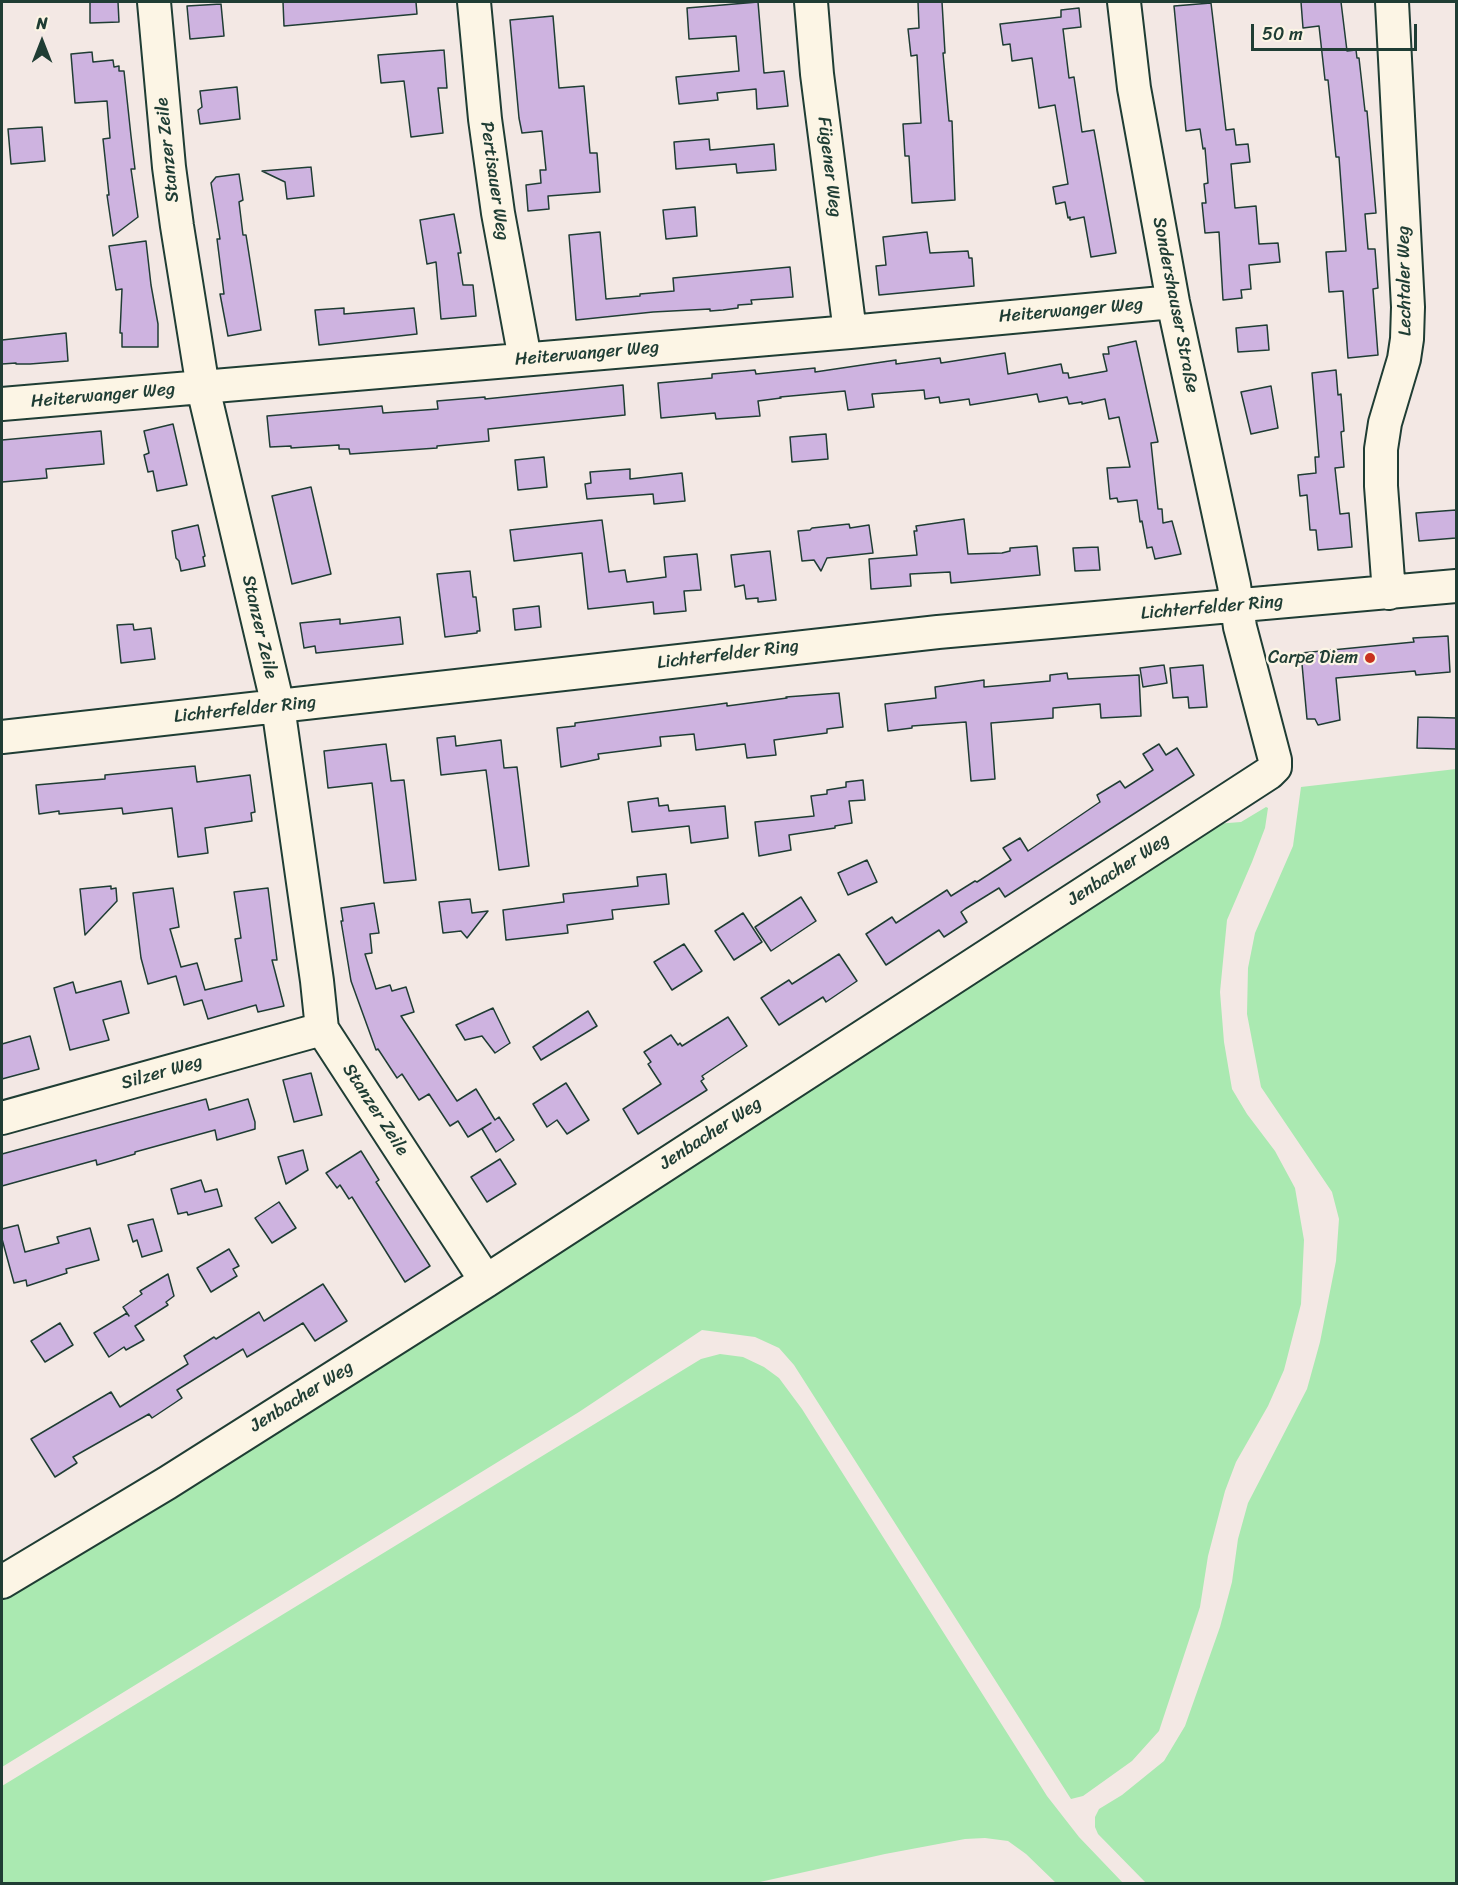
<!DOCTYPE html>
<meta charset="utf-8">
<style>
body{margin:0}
#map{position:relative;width:1458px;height:1885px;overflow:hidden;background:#f3e8e4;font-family:Sriracha,sans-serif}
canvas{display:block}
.frame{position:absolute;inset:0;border:3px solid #1f3d34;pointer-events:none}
.north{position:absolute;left:12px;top:12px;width:60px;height:60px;-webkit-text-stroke:4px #fcf5e5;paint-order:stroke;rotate:0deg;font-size:16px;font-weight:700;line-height:24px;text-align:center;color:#1f3d34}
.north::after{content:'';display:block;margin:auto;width:21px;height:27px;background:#1f3d34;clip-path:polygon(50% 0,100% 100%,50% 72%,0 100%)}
.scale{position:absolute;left:1251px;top:24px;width:166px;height:27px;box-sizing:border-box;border:3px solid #1f3d34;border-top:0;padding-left:8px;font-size:18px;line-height:21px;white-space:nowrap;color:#1f3d34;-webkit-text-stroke:4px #fcf5e5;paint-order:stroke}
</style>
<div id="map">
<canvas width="1458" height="1885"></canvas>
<div class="frame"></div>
<div class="north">N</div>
<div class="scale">50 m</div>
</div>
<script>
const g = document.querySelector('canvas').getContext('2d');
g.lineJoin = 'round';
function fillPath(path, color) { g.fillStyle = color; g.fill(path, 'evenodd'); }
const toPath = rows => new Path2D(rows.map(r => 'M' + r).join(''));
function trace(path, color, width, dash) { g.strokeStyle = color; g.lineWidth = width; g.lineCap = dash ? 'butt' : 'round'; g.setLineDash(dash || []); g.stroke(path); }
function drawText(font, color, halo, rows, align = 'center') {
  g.font = font + ' Sriracha,sans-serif'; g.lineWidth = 4.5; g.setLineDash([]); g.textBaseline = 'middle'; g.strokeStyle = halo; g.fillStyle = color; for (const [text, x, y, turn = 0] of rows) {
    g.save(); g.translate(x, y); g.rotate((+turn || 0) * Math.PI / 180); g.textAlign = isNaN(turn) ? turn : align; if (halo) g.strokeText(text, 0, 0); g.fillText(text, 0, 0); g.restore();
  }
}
fillPath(toPath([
 [1456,769,1456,1883,1146,1883,1098,1834,1095,1827,1095,1817,1099,1809,1122,1795,1164,1761,1185,1726,1220,1627,1232,1582,1238,1539,1248,1503,1307,1389,1320,1342,1336,1261,1339,1219,1332,1192,1261,1087,1247,1014,1248,968,1255,933,1293,846,1301,787],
 [1266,807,1268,808,1265,828,1252,862,1227,920,1220,992,1224,1042,1232,1089,1247,1114,1275,1151,1295,1188,1304,1240,1301,1304,1284,1370,1268,1406,1236,1462,1225,1491,1208,1556,1200,1607,1159,1731,1132,1761,1083,1796,1071,1799,794,1365,779,1348,755,1337,702,1330,579,1412,2,1767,2,1597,1215,824,1241,822],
 [720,1354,743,1357,764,1367,779,1378,802,1409,1047,1796,1079,1837,1123,1883,1056,1883,1026,1854,1008,1841,985,1838,965,1839,885,1854,751,1884,2,1883,2,1786,701,1359]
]), '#aae9b1');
const building = toPath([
 [90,2,118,2,119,22,90,23,90,2],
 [283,2,416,2,417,14,284,26,283,2],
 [758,2,764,73,784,71,788,106,757,109,756,89,717,93,718,100,679,104,676,77,739,71,736,36,689,39,687,8,758,2],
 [918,2,942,2,945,53,943,53,949,121,952,121,955,200,912,203,909,156,905,156,903,124,921,123,917,55,911,56,908,29,919,28,918,2],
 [1301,2,1341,2,1347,51,1356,50,1357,58,1359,58,1365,111,1367,111,1376,213,1365,214,1368,249,1375,249,1378,288,1373,289,1378,355,1348,358,1343,291,1329,292,1326,252,1346,251,1339,157,1336,157,1328,80,1325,80,1319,26,1303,28,1301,2],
 [1211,3,1226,130,1234,129,1236,145,1248,144,1250,162,1231,164,1235,208,1256,206,1259,244,1278,243,1280,262,1249,265,1251,289,1241,290,1242,298,1223,300,1219,232,1205,233,1202,203,1206,203,1204,184,1208,183,1205,148,1203,149,1200,129,1186,131,1174,6,1211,3],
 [221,4,224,36,190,39,187,6,221,4],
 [1079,8,1081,27,1063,29,1069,78,1074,77,1082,132,1094,130,1116,253,1091,257,1084,217,1070,220,1070,217,1068,218,1065,202,1056,204,1053,187,1068,184,1055,105,1039,108,1032,58,1012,61,1010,44,1003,45,1000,24,1061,17,1061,10,1079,8],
 [553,16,559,88,584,86,590,153,597,153,600,192,548,196,549,209,528,211,526,185,541,183,540,170,546,170,542,131,522,133,519,118,510,20,553,16],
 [444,50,447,88,438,88,443,133,411,137,404,81,381,83,378,55,444,50],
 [92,52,93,62,113,60,114,67,119,66,119,71,124,71,131,136,135,169,131,169,138,217,113,236,107,195,109,195,103,139,110,138,107,101,75,103,71,54,92,52],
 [237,87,240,119,200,124,198,110,202,107,200,91,237,87],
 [42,127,45,161,11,164,8,129,42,127],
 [709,139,710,150,774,144,776,170,737,173,736,164,676,169,674,142,709,139],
 [311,167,314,196,287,199,285,182,262,171,311,167],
 [239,174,243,200,239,202,243,235,246,235,261,330,228,336,220,294,224,294,217,239,220,239,211,183,216,177,239,174],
 [695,207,697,236,666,239,663,210,695,207],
 [454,214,461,253,458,253,463,285,473,285,476,316,441,319,436,262,427,264,420,220,454,214],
 [600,232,606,299,640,296,640,294,674,291,673,278,790,267,793,297,751,300,752,304,738,305,738,308,723,310,710,311,710,309,653,312,576,320,569,235,600,232],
 [927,232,930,253,968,251,969,258,972,258,974,286,879,295,876,266,886,265,883,237,927,232],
 [146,241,151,285,158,324,158,347,122,347,122,333,120,333,122,289,116,290,109,246,146,241],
 [344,308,344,314,414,308,417,334,319,345,315,310,344,308],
 [1267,325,1269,350,1238,352,1236,328,1267,325],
 [66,333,68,361,30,364,16,364,16,363,2,364,2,340,66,333],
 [1136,341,1158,442,1151,443,1158,509,1162,509,1163,523,1172,521,1181,554,1155,559,1152,547,1147,548,1142,521,1140,522,1137,500,1118,502,1117,498,1110,499,1107,468,1130,467,1119,417,1109,419,1105,399,1082,404,1082,402,1069,404,1067,397,1039,402,1037,394,970,405,969,399,940,403,939,397,925,399,924,390,872,394,874,407,848,410,845,391,780,397,781,398,758,401,760,416,716,419,715,413,661,418,658,383,712,378,712,374,755,370,756,374,815,368,815,372,896,360,896,364,940,358,941,363,1005,353,1008,374,1061,364,1063,373,1068,373,1069,378,1107,371,1103,354,1109,354,1108,347,1136,341],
 [1336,370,1338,395,1341,394,1344,431,1341,432,1344,467,1335,468,1340,514,1349,513,1352,547,1318,550,1316,530,1310,530,1307,495,1300,496,1298,475,1316,473,1315,457,1319,457,1312,373,1336,370],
 [623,385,625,415,488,429,489,441,437,446,437,448,350,454,349,449,339,449,339,445,291,448,291,446,270,447,267,416,382,406,383,413,438,409,437,401,485,397,485,399,623,385],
 [1271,386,1278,428,1251,434,1241,392,1271,386],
 [173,424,187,485,157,491,153,471,148,472,144,455,149,453,144,431,173,424],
 [101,431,104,464,46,469,47,478,2,482,2,440,101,431],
 [826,434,828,459,792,462,790,437,826,434],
 [544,457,547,487,518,490,515,460,544,457],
 [630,469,630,479,682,473,685,501,654,504,653,494,587,499,585,484,591,483,590,472,630,469],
 [311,487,331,574,292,584,272,496,311,487],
 [1456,510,1456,538,1419,541,1416,513,1456,510],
 [964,519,968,554,1002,553,1010,551,1010,548,1037,546,1040,575,951,583,950,572,910,574,911,586,871,589,869,559,917,555,914,531,917,531,916,526,964,519],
 [602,520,609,572,625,570,627,582,666,577,664,557,697,554,701,590,684,591,686,611,654,614,653,602,588,609,582,553,514,561,510,530,602,520],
 [849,524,850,528,869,525,873,553,827,558,821,571,814,560,802,561,798,531,810,530,812,528,849,524],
 [198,525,205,556,203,557,205,566,181,571,179,561,176,558,172,531,198,525],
 [1098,547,1100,570,1075,571,1073,548,1098,547],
 [770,551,776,600,758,602,758,598,746,599,744,585,735,587,731,555,770,551],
 [470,571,473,597,476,597,480,631,477,631,477,633,445,637,437,574,470,571],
 [539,606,541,627,515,630,513,609,539,606],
 [400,617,403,644,316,653,315,646,304,648,300,623,340,619,340,624,400,617],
 [133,624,134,630,151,628,155,659,121,663,117,625,133,624],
 [1448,636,1450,672,1416,675,1415,671,1336,678,1340,720,1318,725,1315,719,1307,719,1301,653,1414,642,1413,638,1448,636],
 [1164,665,1167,683,1143,687,1140,668,1164,665],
 [1203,665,1207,707,1189,708,1188,697,1173,698,1170,668,1203,665],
 [1067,673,1068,679,1139,675,1141,716,1101,718,1100,704,1053,708,1053,718,991,723,995,779,971,781,966,722,912,726,912,728,888,731,885,704,936,698,935,687,984,680,984,687,1050,681,1050,675,1067,673],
 [839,693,843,727,827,729,827,733,774,740,776,755,747,758,745,744,696,750,694,734,660,737,661,746,598,754,599,759,561,767,557,728,575,726,575,723,713,705,727,703,727,706,787,698,786,697,839,693],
 [1418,717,1456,718,1456,749,1417,748,1418,717],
 [455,736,456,746,501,740,504,768,517,767,529,866,499,870,486,770,441,775,437,738,455,736],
 [386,744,391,781,404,780,416,880,384,883,372,783,328,788,324,751,386,744],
 [1159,744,1166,755,1177,748,1194,775,1005,897,999,888,965,909,961,912,967,922,944,937,939,930,886,965,866,934,892,917,896,923,947,890,951,896,975,881,977,882,1011,860,1003,848,1020,838,1028,851,1100,802,1097,795,1120,781,1125,788,1153,770,1143,754,1159,744],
 [195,766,197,782,250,775,255,812,251,813,252,821,205,828,208,853,178,857,172,808,123,814,122,808,59,814,59,811,39,814,36,785,105,779,105,775,195,766],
 [863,780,865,800,849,801,852,823,835,826,835,828,789,835,791,850,759,856,755,822,814,816,811,796,827,794,827,790,846,787,846,782,863,780],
 [658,798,659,806,668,805,669,811,725,806,728,838,691,843,689,826,632,832,628,802,658,798],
 [867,860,877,882,848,895,838,873,867,860],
 [666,874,669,904,612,910,613,919,567,925,568,933,506,940,503,910,564,902,563,894,638,886,637,877,666,874],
 [111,886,111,889,116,888,117,901,85,935,80,889,111,886],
 [173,888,179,927,170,929,181,967,197,963,205,990,242,981,235,939,241,938,234,892,268,888,277,960,272,960,284,1006,258,1012,256,1005,208,1019,202,1000,184,1005,176,976,148,984,141,958,133,893,173,888],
 [801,897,816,921,771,951,755,927,801,897],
 [470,899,472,913,488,911,467,938,461,931,443,933,439,902,470,899],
 [374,903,379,933,370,934,372,953,365,954,376,989,390,985,392,991,406,987,414,1012,401,1016,457,1101,476,1089,495,1120,499,1117,514,1140,496,1152,482,1129,491,1123,468,1137,458,1121,450,1126,429,1094,419,1100,402,1074,397,1078,378,1049,376,1050,351,981,341,921,343,921,341,908,374,903],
 [743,913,762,942,734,960,715,931,743,913],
 [684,944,702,971,672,990,654,962,684,944],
 [839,954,857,981,826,1002,823,997,779,1025,761,998,789,980,792,984,839,954],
 [121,981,129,1013,103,1020,109,1040,70,1050,54,988,73,982,76,993,121,981],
 [493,1008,510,1043,495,1053,482,1036,465,1040,456,1025,493,1008],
 [588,1011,597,1026,541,1060,533,1047,588,1011],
 [728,1017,747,1046,702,1076,704,1079,701,1081,707,1090,638,1134,623,1109,661,1084,648,1064,651,1062,644,1052,671,1035,678,1045,680,1043,682,1046,728,1017],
 [30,1036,39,1069,2,1079,2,1044,30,1036],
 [311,1073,322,1115,294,1122,283,1080,311,1073],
 [566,1083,589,1120,567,1134,557,1120,547,1127,533,1104,566,1083],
 [206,1099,209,1110,248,1099,255,1122,255,1129,217,1140,215,1130,135,1152,135,1154,97,1165,96,1160,2,1186,2,1154,206,1099],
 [303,1150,308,1170,286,1184,278,1157,303,1150],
 [361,1151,379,1180,376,1182,430,1266,405,1282,352,1197,349,1199,340,1185,337,1188,326,1173,361,1151],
 [500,1159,516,1184,487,1202,471,1177,500,1159],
 [201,1180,205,1192,217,1189,222,1206,188,1215,187,1212,178,1214,171,1189,201,1180],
 [279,1202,296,1228,272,1243,255,1218,279,1202],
 [153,1219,162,1251,142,1257,137,1240,133,1242,128,1225,153,1219],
 [18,1225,25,1252,59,1243,57,1237,90,1228,99,1260,66,1269,67,1273,27,1286,26,1280,14,1283,2,1239,2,1229,18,1225],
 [229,1249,239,1266,233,1269,237,1276,211,1292,197,1268,229,1249],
 [168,1274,174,1296,166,1302,168,1305,135,1326,144,1340,126,1350,124,1347,109,1357,94,1333,127,1313,129,1316,123,1307,142,1294,140,1291,168,1274],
 [323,1284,347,1321,315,1341,303,1323,247,1357,243,1349,177,1390,182,1398,152,1418,149,1414,73,1457,77,1463,55,1477,31,1439,111,1392,120,1407,188,1364,184,1356,214,1337,216,1339,259,1312,264,1321,323,1284],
 [60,1323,73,1345,45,1362,31,1341,60,1323]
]);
fillPath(building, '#ceb3e0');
trace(building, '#1f3d34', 1.5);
const minor = toPath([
 [154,2,169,167,177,226,203,388,278,706,317,981,322,1029,486,1281],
 [474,2,485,119,498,213,525,359],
 [811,2,817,74,850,332],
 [2,404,850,332,1173,302],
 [1389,593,1381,486,1381,449,1385,423,1404,359,1407,339,1408,307,1392,2],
 [2,737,938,632,1456,586],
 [2,1118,322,1029],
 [2,1582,167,1483,486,1281,1269,773,1275,767,1275,760,1240,627,1234,585,1173,302,1134,88,1124,2]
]);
trace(minor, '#1f3d34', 36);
trace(minor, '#fcf5e5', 32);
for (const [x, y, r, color] of [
 [1370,658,6,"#c8321e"]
]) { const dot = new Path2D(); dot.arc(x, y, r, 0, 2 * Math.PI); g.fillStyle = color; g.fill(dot); trace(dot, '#fcf5e5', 2); }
drawText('18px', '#1f3d34', '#fcf5e5', [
 ["Stanzer Zeile",168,150,-96],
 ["Fügener Weg",829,167,83],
 ["Pertisauer Weg",494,181,82],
 ["Lechtaler Weg",1405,281,-91],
 ["Sondershauser Straße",1175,305,79],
 ["Heiterwanger Weg",1071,311,-5],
 ["Heiterwanger Weg",587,354,-5],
 ["Heiterwanger Weg",103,396,-5],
 ["Lichterfelder Ring",1212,608,-5],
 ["Stanzer Zeile",259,627,77],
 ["Lichterfelder Ring",728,655,-7],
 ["Lichterfelder Ring",245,710,-6],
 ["Jenbacher Weg",1119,870,-33],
 ["Silzer Weg",162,1073,-16],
 ["Stanzer Zeile",375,1110,57],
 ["Jenbacher Weg",711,1134,-33],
 ["Jenbacher Weg",302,1397,-32]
]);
drawText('18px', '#1f3d34', '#fcf5e5', [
 ["Carpe Diem",1358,658]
], 'right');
</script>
